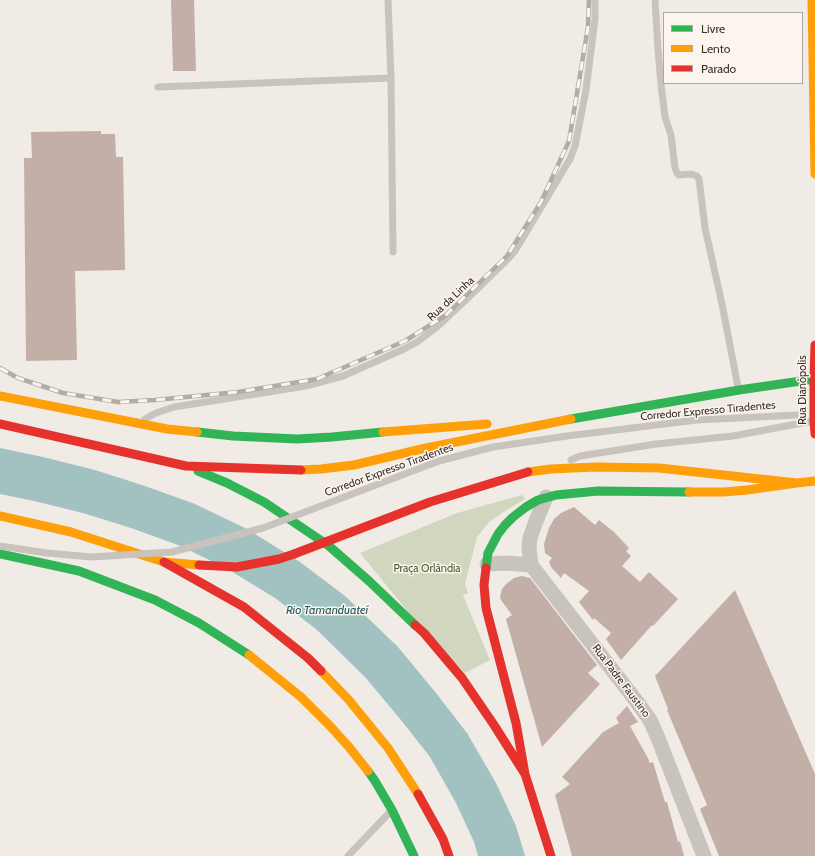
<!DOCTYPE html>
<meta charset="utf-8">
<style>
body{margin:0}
#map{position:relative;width:815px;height:856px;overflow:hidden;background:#f0ebe5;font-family:Cabin,sans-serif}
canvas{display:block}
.legend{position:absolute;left:663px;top:12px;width:140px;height:72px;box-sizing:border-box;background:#fbf5ee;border:1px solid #aea6a0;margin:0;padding:5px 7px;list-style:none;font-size:12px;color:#3b302b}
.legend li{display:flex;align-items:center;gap:8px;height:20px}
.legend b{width:20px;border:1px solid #aea6a0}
</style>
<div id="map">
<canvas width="815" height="856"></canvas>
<ul class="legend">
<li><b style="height:5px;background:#30b455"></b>Livre</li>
<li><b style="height:5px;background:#ff9f0a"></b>Lento</li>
<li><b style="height:5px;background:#e5322d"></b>Parado</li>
</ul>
</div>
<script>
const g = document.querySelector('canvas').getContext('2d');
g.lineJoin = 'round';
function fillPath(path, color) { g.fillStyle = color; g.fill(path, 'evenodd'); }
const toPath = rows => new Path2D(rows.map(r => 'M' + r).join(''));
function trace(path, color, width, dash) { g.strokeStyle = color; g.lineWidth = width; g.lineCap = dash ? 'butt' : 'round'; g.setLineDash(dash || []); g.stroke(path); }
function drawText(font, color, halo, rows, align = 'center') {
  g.font = font + ' Cabin,sans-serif'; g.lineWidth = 3; g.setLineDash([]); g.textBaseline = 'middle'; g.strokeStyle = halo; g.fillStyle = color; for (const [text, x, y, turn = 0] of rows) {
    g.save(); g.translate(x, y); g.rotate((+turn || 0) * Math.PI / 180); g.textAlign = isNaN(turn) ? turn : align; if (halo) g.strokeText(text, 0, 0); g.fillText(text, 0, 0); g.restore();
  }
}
fillPath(toPath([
 [522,495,525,499,505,511,489,522,477,537,465,584,468,593,463,595,490,660,465,673,409,613,360,553,457,513]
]), '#d1d6bf');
fillPath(toPath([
 [0,448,43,457,95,470,145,486,195,504,247,529,300,562,345,596,398,647,436,693,467,733,496,783,516,826,525,856,478,856,474,842,456,803,430,757,401,720,365,677,316,629,275,598,226,568,178,545,131,528,83,513,34,501,0,494]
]), '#a1c2c1');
fillPath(toPath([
 [171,0,194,0,196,71,173,71],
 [101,131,101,134,115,134,116,157,123,157,125,270,75,271,77,360,26,361,24,158,32,158,31,132],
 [574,507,595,525,599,520,614,532,629,548,626,551,631,556,622,566,640,582,649,572,678,599,653,626,652,625,621,660,606,639,611,633,594,618,593,620,579,602,589,591,564,573,561,578,551,567,549,562,552,558,545,553,544,544,549,528,554,519,561,513],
 [522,576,530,578,597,665,588,673,600,684,542,747,506,619,512,615,501,600,500,597,502,589,506,584,514,578],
 [735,590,815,774,815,856,719,856,700,809,707,805,667,710,668,709,655,676],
 [627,706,638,722,630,726,649,760,649,763,653,762,665,802,667,802,678,842,680,841,684,856,572,856,555,795,570,784,562,777,603,732,619,723,616,718]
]), '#c3afa7');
trace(toPath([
 [388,0,391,78,393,252],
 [655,0,658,49,661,85,665,117,671,135,675,168,677,173,679,175,692,174,697,176,699,179,705,228,722,304,738,387],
 [158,87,391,78],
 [145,419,156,413,174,407,306,386,343,376,404,349,417,342,437,327,468,298,508,259,515,251,570,159,575,146,586,90,595,19,595,0],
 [571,460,580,456,656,444,733,436,813,421],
 [348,856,390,812]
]), '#c9c3be', 7);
trace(toPath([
 [546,497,536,521,530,538,529,549,531,565,634,698,650,720,658,738,704,856],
 [487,564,507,563,531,565]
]), '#c9c3be', 15);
trace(toPath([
 [571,419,739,390,815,379],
 [197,432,233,436,297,439,332,437,383,432],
 [198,471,227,483,264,502,329,546,369,581,415,625],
 [0,554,79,571,155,600,199,623,249,655],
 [486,568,488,553,498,534,505,525,513,517,526,507,538,500,556,495,598,491,689,492],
 [368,771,375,781,392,810,414,856]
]), '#30b455', 9);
trace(toPath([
 [812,0,815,174],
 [0,396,167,429,197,432],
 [383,432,487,424],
 [301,470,321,469,354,465,426,448,571,419],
 [528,472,551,469,596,467,659,468,797,483,815,481],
 [689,492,724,492,747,490,797,483],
 [0,516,71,532,164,562,199,565],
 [249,655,301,697,330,726,349,747,368,771],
 [321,671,348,699,388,748,418,794]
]), '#ff9f0a', 9);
trace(toPath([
 [815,345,814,380,814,421,815,434],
 [0,424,186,466,301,470],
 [164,562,244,607,308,658,321,671],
 [199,565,237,567,279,559,294,554],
 [486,568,484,585,486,608,516,723,525,774],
 [415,625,424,633,462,678,494,725,525,774,551,856],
 [418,794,443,839,449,856]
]), '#e5322d', 9);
const rail = toPath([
 [0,368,18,378,63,393,118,402,155,400,238,392,317,379,405,341,446,315,507,256,541,202,569,141,588,27,589,0]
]);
trace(rail, '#b1aca8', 4.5);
trace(rail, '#fbf5ee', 3, [9]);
trace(toPath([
 [0,546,47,553,92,557,172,552,263,528,439,461,493,447,567,436,697,420,798,415]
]), '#c9c3be', 7);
trace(toPath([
 [294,554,430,502,528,472]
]), '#e5322d', 9);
drawText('11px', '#3b302b', '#fbf5ee', [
 ["Rua da Linha",451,299,-43],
 ["Rua Dianópolis",803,390,-90],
 ["Corredor Expresso Tiradentes",708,411,-5],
 ["Corredor Expresso Tiradentes",389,470,-20],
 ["Rua Padre Faustino",621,681,53]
]);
drawText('11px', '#4a5a2e', '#fbf5ee', [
 ["Praça Orlândia",427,569]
]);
drawText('italic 12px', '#1f5a5e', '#fbf5ee', [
 ["Rio Tamanduateí",327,610]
]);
</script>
